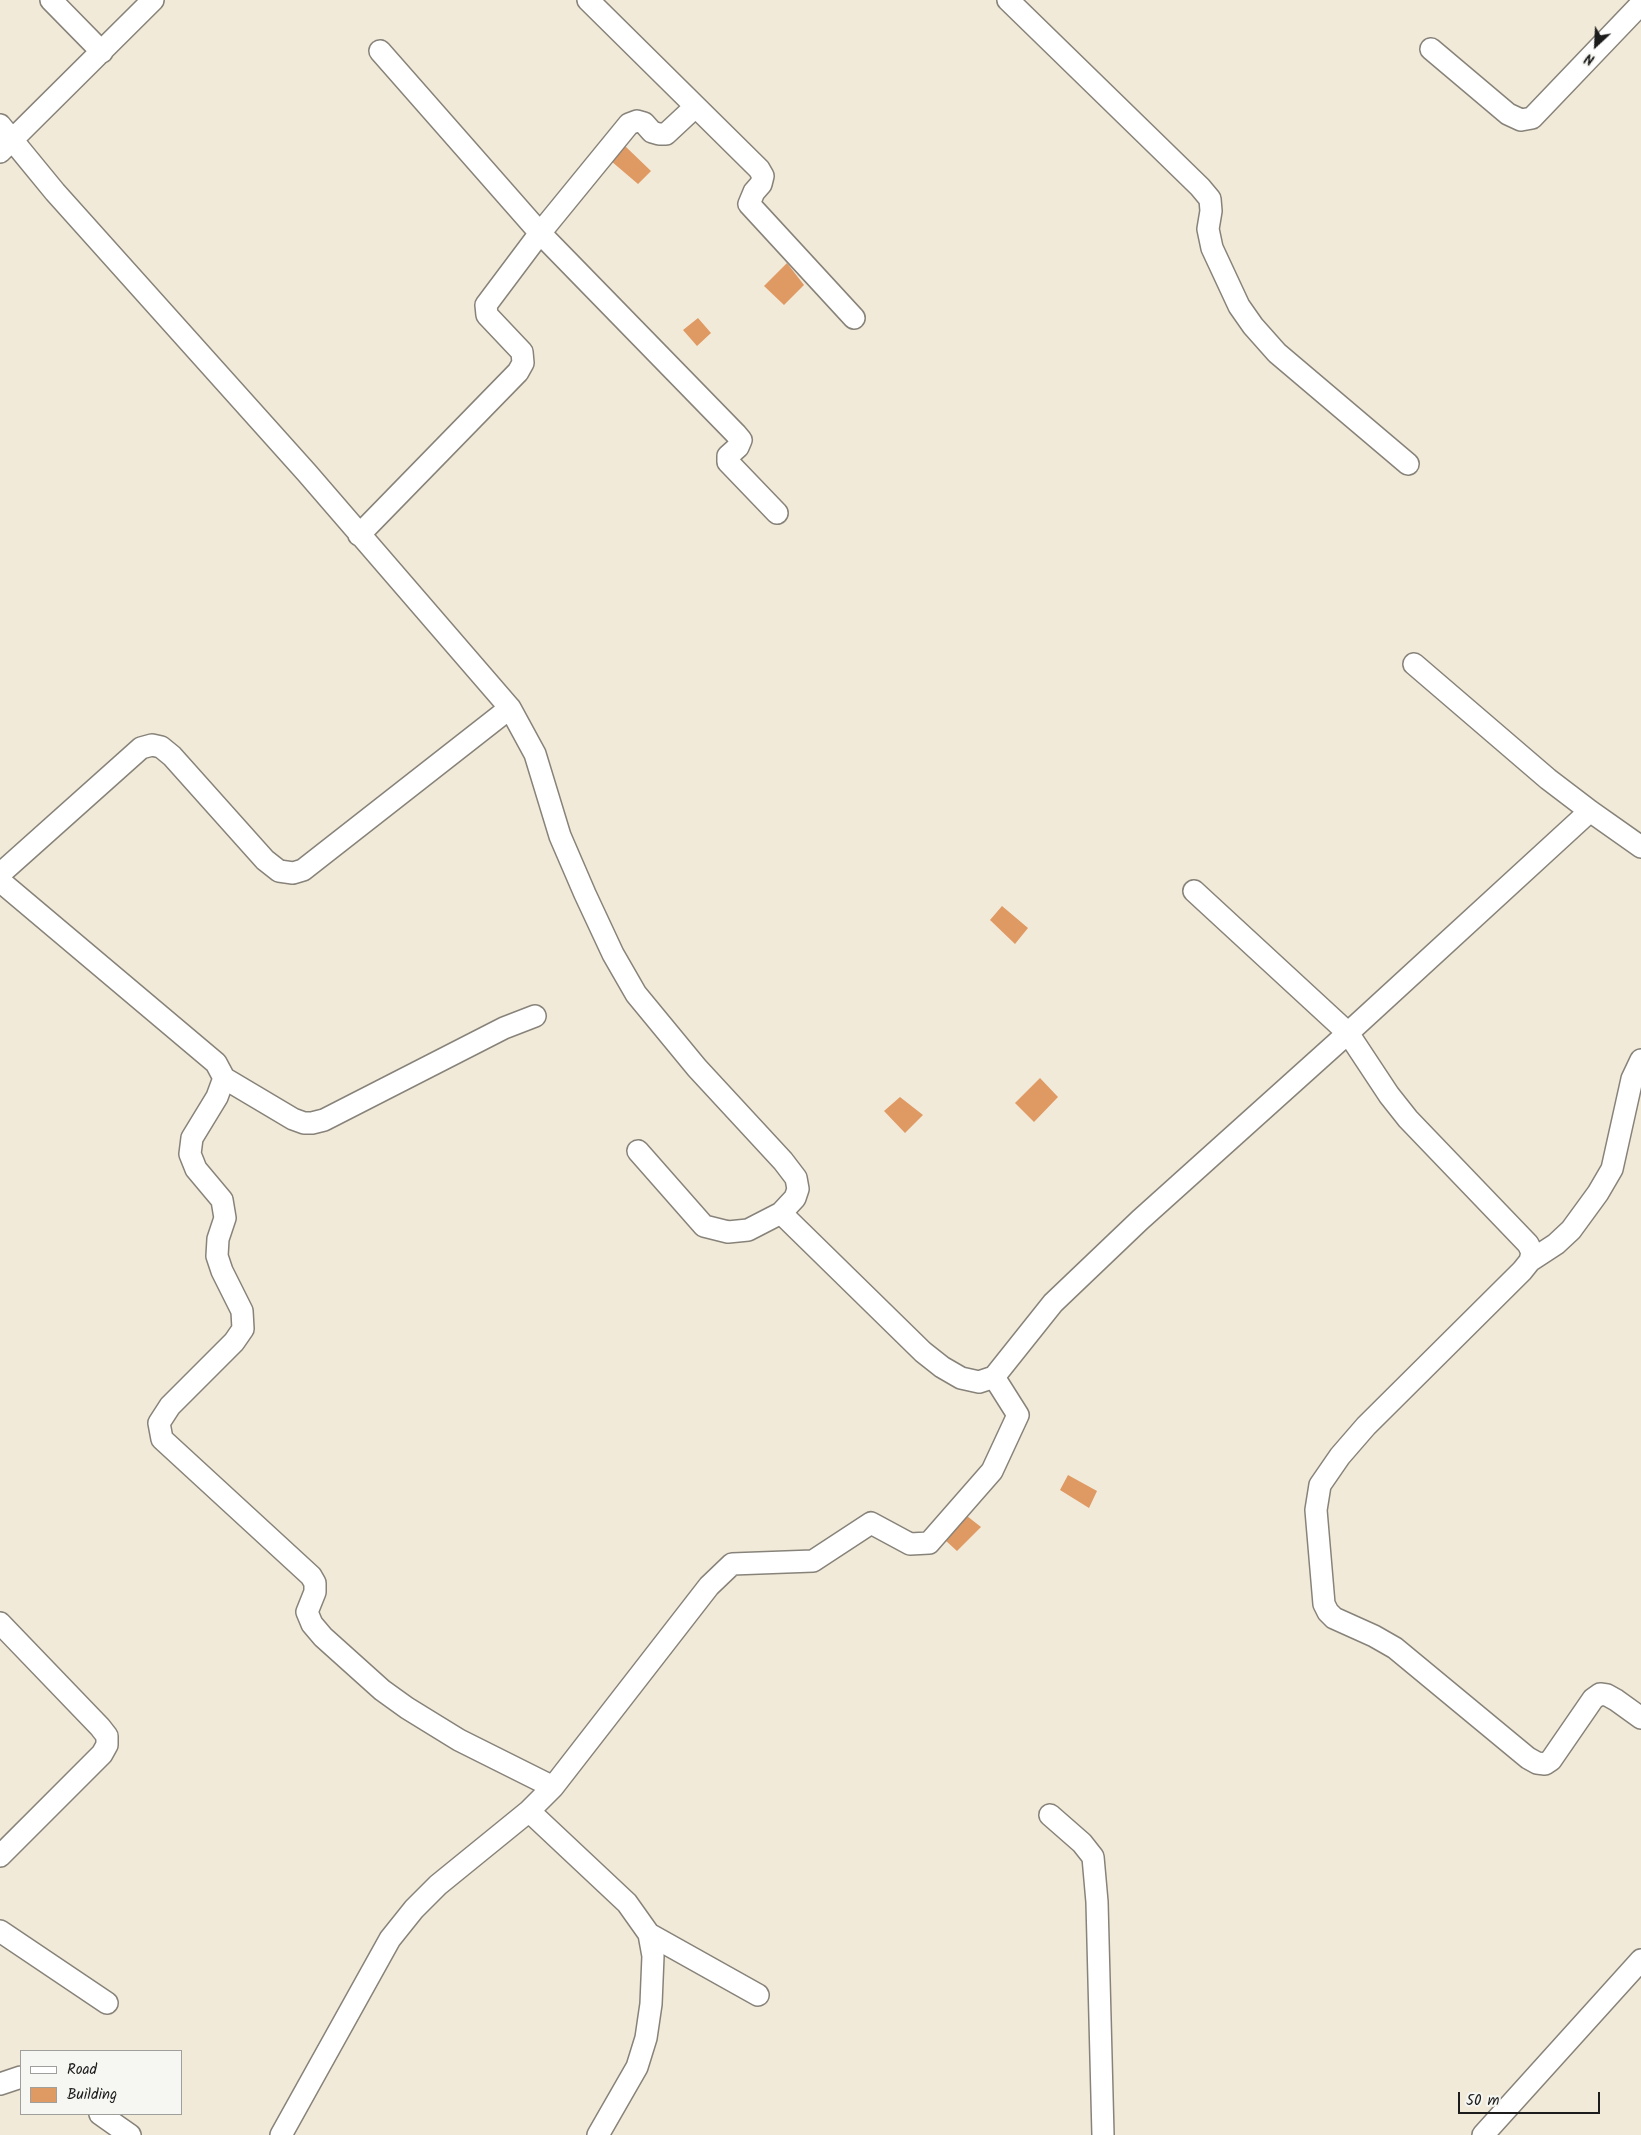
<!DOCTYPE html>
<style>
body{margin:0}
#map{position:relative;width:1641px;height:2135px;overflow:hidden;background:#f2ead8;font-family:Kalam,sans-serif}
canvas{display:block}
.legend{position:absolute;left:20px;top:2050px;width:162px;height:65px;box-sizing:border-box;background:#f6f6f2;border:1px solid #9f9f9c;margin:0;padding:6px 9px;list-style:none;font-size:15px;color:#1c1c1c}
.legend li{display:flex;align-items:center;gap:10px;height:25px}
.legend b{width:25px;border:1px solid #9f9f9c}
.north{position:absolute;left:1571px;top:20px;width:50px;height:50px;-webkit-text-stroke:4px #f6f6f2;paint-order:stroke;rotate:205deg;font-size:14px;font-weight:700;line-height:20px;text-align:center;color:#1c1c1c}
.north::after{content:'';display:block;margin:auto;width:18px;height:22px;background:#1c1c1c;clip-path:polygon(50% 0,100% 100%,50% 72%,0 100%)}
.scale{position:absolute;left:1458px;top:2092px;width:142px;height:22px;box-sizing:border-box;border:2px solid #1c1c1c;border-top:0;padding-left:6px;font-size:15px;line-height:18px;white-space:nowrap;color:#1c1c1c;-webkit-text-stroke:4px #f6f6f2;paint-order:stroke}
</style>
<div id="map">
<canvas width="1641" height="2135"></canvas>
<ul class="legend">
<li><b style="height:6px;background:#fff"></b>Road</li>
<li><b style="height:14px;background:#df9963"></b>Building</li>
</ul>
<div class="north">N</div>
<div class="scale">50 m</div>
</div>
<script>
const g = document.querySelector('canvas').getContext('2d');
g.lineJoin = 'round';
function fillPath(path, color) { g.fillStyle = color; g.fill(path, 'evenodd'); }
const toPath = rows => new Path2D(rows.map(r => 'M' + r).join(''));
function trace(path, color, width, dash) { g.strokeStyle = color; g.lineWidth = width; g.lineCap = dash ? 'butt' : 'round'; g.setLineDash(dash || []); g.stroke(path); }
fillPath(toPath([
 [625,146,651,171,638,184,611,161],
 [787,263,804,285,784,305,764,286],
 [698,318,711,333,697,346,683,330],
 [1002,906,1028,928,1015,944,990,920],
 [1040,1078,1058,1097,1034,1122,1015,1103],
 [900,1097,923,1115,905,1133,884,1111],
 [1068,1475,1097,1491,1089,1508,1060,1490],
 [967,1516,981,1527,957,1551,945,1540]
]), '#df9963');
const minor = toPath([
 [51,0,102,52],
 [588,0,759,169,763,176,761,184,754,192,749,204,854,318],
 [1008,0,1200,187,1210,199,1211,211,1208,229,1212,248,1239,306,1253,326,1277,353,1408,464],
 [1431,49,1508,114,1521,120,1532,118,1641,4],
 [380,51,540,233,736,434,741,440,738,447,728,456,728,462,777,513],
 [0,125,55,192,307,473,510,708,535,754,560,836,585,894,613,954,636,994,697,1068,783,1161,796,1178,798,1189,795,1198,781,1213,748,1230,728,1232,704,1226,638,1151],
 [0,152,153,0],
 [359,535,518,372,523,363,522,352,487,315,486,305,540,233,629,124,637,121,644,123,652,132,659,134,666,134,695,107],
 [1414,664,1548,779,1590,811,1641,847],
 [0,874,141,748,152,745,161,747,172,756,265,860,279,871,293,873,303,870,510,708],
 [0,881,216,1063,224,1078,217,1097,192,1138,190,1154,196,1169,222,1200,225,1218,218,1239,217,1256,222,1271,242,1311,243,1329,234,1342,170,1406,159,1423,162,1439,311,1576,315,1583,315,1592,307,1612,312,1624,323,1637,382,1690,407,1708,459,1740,553,1787],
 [1194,891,1348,1033,1389,1095,1408,1119,1528,1244,1532,1252,1530,1261,1522,1271,1366,1426,1340,1456,1320,1485,1316,1510,1324,1604,1328,1612,1334,1618,1374,1636,1395,1648,1528,1758,1537,1763,1545,1764,1551,1760,1593,1699,1600,1694,1607,1695,1616,1700,1641,1718],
 [224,1078,293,1119,304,1123,312,1123,324,1120,504,1028,535,1016],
 [781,1213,923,1352,942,1367,961,1378,979,1382,994,1377,1053,1303,1140,1220,1348,1033,1590,811],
 [1530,1261,1556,1244,1571,1230,1598,1193,1612,1169,1632,1079,1641,1060],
 [0,1623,100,1727,107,1736,107,1745,102,1754,0,1856],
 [529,1811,627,1903,649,1934,653,1956,651,2004,646,2038,637,2067,598,2135],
 [1050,1815,1082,1843,1093,1857,1097,1902,1103,2135],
 [0,1931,107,2003],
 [649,1934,758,1995],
 [0,2084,21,2077],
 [100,2114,130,2135],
 [281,2135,390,1939,414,1909,438,1885,529,1811,553,1787,709,1586,732,1564,813,1561,871,1523,910,1544,929,1543,992,1471,1018,1415,994,1377],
 [1483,2135,1641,1960]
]);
trace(minor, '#87837a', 24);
trace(minor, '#fff', 21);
</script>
